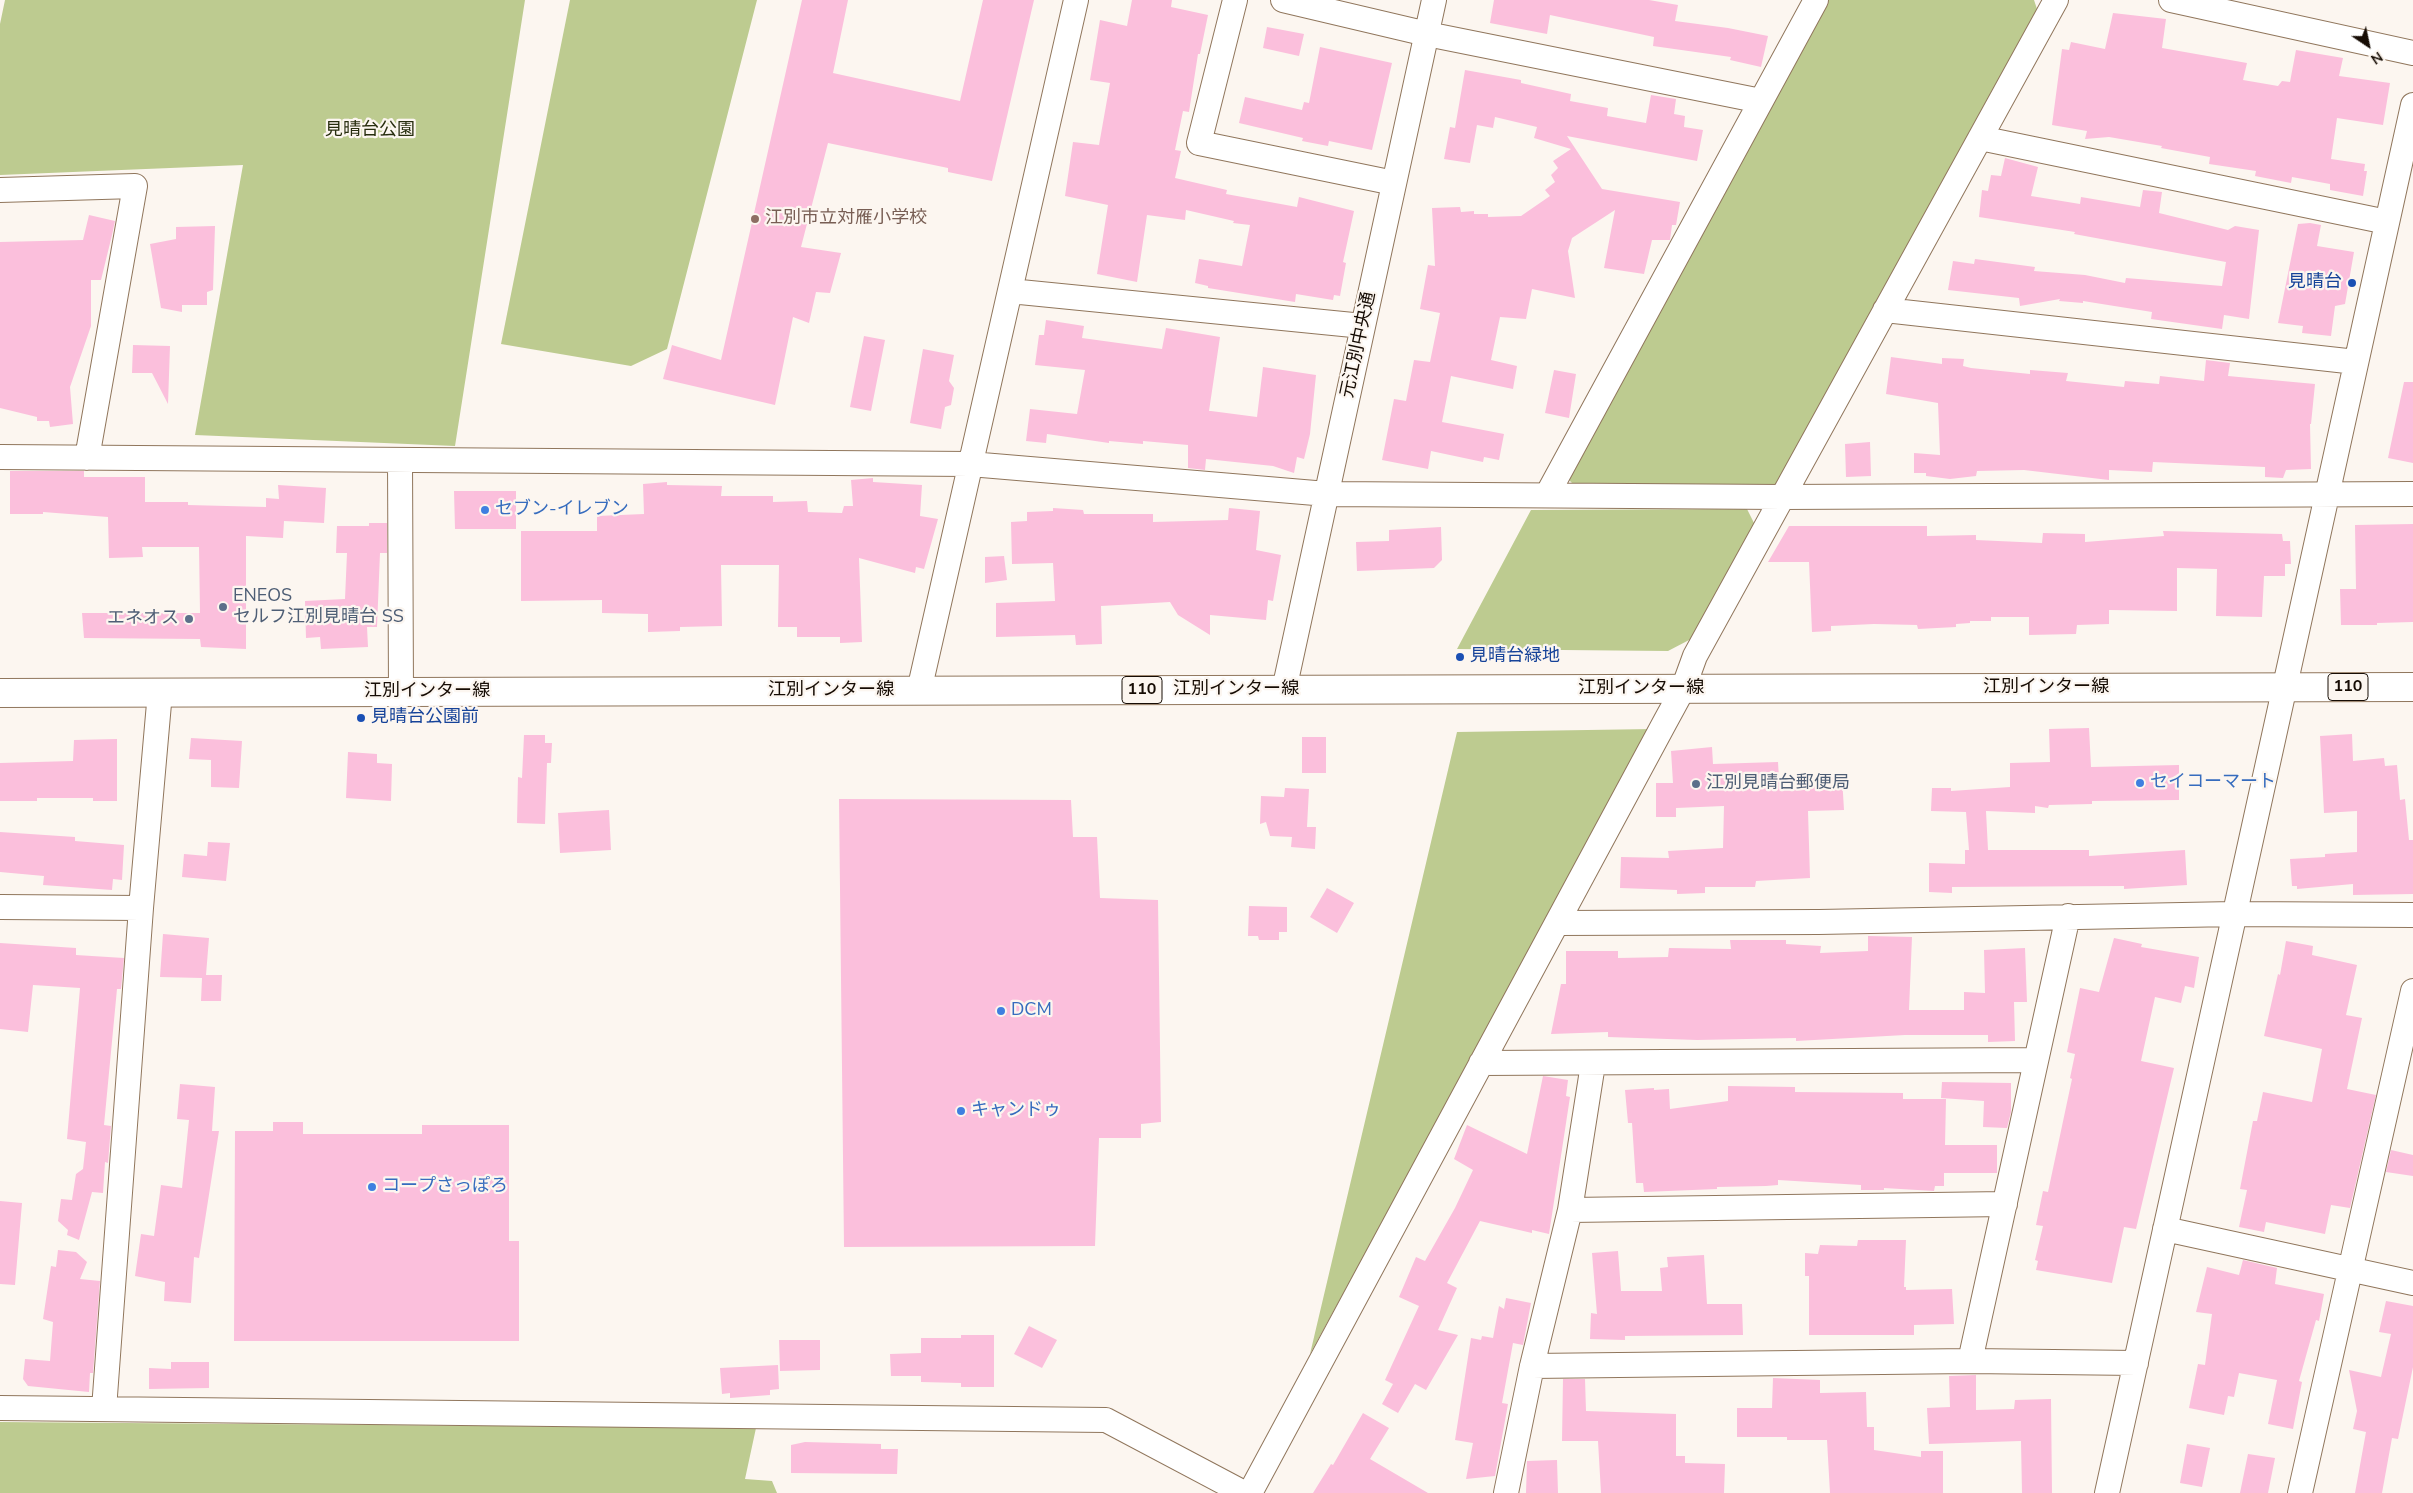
<!DOCTYPE html>
<meta charset="utf-8">
<style>
body{margin:0}
#map{position:relative;width:2413px;height:1493px;overflow:hidden;background:#fcf6f0;font-family:"Nunito Sans",sans-serif}
canvas{display:block}
.north{position:absolute;left:2343px;top:20px;width:50px;height:50px;-webkit-text-stroke:4px #fcf6f0;paint-order:stroke;rotate:146deg;font-size:14px;font-weight:700;line-height:20px;text-align:center;color:#160c04}
.north::after{content:'';display:block;margin:auto;width:18px;height:22px;background:#160c04;clip-path:polygon(50% 0,100% 100%,50% 72%,0 100%)}
</style>
<div id="map">
<canvas width="2413" height="1493"></canvas>
<div class="north">N</div>
</div>
<script>
const g = document.querySelector('canvas').getContext('2d');
g.lineJoin = 'round';
function fillPath(path, color) { g.fillStyle = color; g.fill(path, 'evenodd'); }
const toPath = rows => new Path2D(rows.map(r => 'M' + r).join(''));
function trace(path, color, width, dash) { g.strokeStyle = color; g.lineWidth = width; g.lineCap = dash ? 'butt' : 'round'; g.setLineDash(dash || []); g.stroke(path); }
function drawText(font, color, halo, rows, align = 'center') {
  g.font = font + ' "Nunito Sans","Noto Sans JP",sans-serif'; g.lineWidth = 4.5; g.setLineDash([]); g.textBaseline = 'middle'; g.strokeStyle = halo; g.fillStyle = color; for (const [text, x, y, turn = 0] of rows) {
    g.save(); g.translate(x, y); g.rotate((+turn || 0) * Math.PI / 180); g.textAlign = isNaN(turn) ? turn : align; if (halo) g.strokeText(text, 0, 0); g.fillText(text, 0, 0); g.restore();
  }
}
fillPath(toPath([
 [5,0,525,0,455,446,195,435,243,165,0,175,0,24],
 [570,0,757,0,667,349,631,366,501,344],
 [1827,0,2034,0,2038,12,1779,484,1576,487,1568,479],
 [1747,509,1755,525,1691,639,1668,651,1457,649,1531,510],
 [1653,729,1310,1354,1457,732],
 [0,1422,756,1428,745,1479,772,1481,777,1493,0,1493]
]), '#bdcb90');
fillPath(toPath([
 [802,0,848,0,833,73,960,101,983,0,1034,0,992,181,948,172,948,168,828,143,801,247,841,253,830,293,816,292,809,323,793,317,775,405,663,379,672,345,721,360],
 [1132,0,1172,0,1171,7,1208,15,1200,54,1198,54,1189,112,1183,111,1175,150,1181,151,1175,178,1227,190,1226,194,1297,207,1299,197,1354,211,1343,262,1346,263,1340,296,1334,295,1333,300,1296,294,1295,302,1208,288,1208,286,1195,283,1199,259,1242,266,1250,225,1233,223,1234,221,1186,210,1185,220,1147,215,1137,282,1097,274,1108,205,1065,196,1073,142,1099,145,1110,83,1090,80,1100,20,1127,26],
 [1494,0,1649,0,1678,5,1675,21,1728,28,1768,36,1761,67,1730,60,1731,57,1653,46,1654,37,1550,15,1547,34,1490,23],
 [2113,13,2166,19,2162,48,2247,63,2243,80,2278,86,2282,81,2290,82,2296,50,2343,58,2339,76,2390,83,2383,125,2337,118,2331,159,2365,164,2364,171,2367,171,2363,196,2330,190,2330,184,2292,177,2291,183,2255,176,2256,171,2209,164,2210,157,2161,148,2162,146,2109,137,2085,139,2087,131,2052,125,2062,49,2069,50,2071,42,2105,49],
 [1267,27,1304,34,1299,56,1263,48],
 [1320,47,1392,63,1372,150,1329,141,1328,146,1302,141,1303,138,1239,123,1245,97,1302,110,1304,102,1309,103],
 [1465,70,1521,80,1521,83,1571,94,1570,101,1608,108,1607,116,1646,123,1651,95,1676,99,1674,114,1685,116,1684,127,1703,130,1697,161,1567,136,1602,189,1680,202,1676,225,1672,225,1670,240,1652,240,1644,274,1604,268,1615,210,1572,238,1568,251,1575,298,1532,289,1526,319,1500,317,1491,360,1517,366,1513,389,1451,376,1442,422,1504,434,1499,460,1484,457,1483,462,1431,451,1428,469,1382,460,1394,399,1406,401,1414,360,1430,362,1440,313,1420,309,1428,265,1435,266,1432,208,1460,207,1461,212,1474,211,1474,214,1488,214,1488,217,1521,216,1550,196,1545,190,1555,182,1551,175,1558,168,1553,161,1571,149,1534,138,1537,127,1495,117,1493,128,1477,125,1470,163,1444,159,1450,127,1455,128],
 [2005,158,2038,167,2031,196,2080,204,2081,197,2140,207,2143,190,2162,192,2159,213,2228,230,2235,226,2259,230,2249,319,2224,315,2222,329,2151,319,2152,312,2083,301,2083,303,2059,301,2060,299,2020,306,2019,298,1948,290,1953,261,1974,264,1975,259,2035,267,2034,271,2085,275,2125,283,2126,278,2222,286,2226,262,2074,234,2075,232,1979,217,1982,190,1988,191,1991,175,2001,176],
 [89,215,115,221,112,235,101,280,91,280,91,326,70,387,73,424,50,427,49,421,37,421,37,417,0,408,0,242,83,240],
 [2310,223,2321,225,2317,246,2354,252,2345,304,2335,306,2331,336,2302,333,2303,326,2278,323,2298,224],
 [215,226,213,290,207,292,207,305,182,305,182,312,161,308,150,244,176,239,176,227],
 [1046,320,1084,326,1082,338,1162,349,1166,328,1220,337,1209,411,1211,411,1257,417,1263,367,1316,375,1310,434,1304,459,1297,457,1294,473,1273,466,1206,459,1205,470,1188,468,1188,445,1143,441,1143,444,1109,441,1109,443,1047,434,1046,443,1026,441,1030,409,1077,414,1085,370,1035,365,1039,335,1044,335],
 [864,336,885,340,871,411,850,407],
 [133,345,170,346,168,404,152,373,132,373],
 [923,349,954,355,949,381,954,388,951,405,945,407,941,429,910,423],
 [1891,357,1942,364,1942,358,1964,359,1963,366,1971,368,2030,374,2030,370,2068,373,2066,381,2124,387,2125,381,2159,384,2160,376,2204,381,2206,360,2230,363,2228,376,2315,384,2311,424,2310,424,2311,469,2286,470,2283,478,2265,477,2265,467,2153,462,2152,472,2109,470,2109,480,2024,470,1977,471,1976,476,1950,479,1926,476,1926,473,1914,473,1914,453,1940,455,1938,403,1886,394],
 [1554,370,1576,374,1569,418,1545,413],
 [2404,382,2413,382,2413,463,2388,458],
 [1870,442,1871,476,1846,477,1845,444],
 [10,471,84,471,84,477,145,477,145,502,188,502,188,505,266,507,266,498,279,499,278,485,326,488,324,523,284,521,283,538,246,536,246,649,201,647,200,639,84,638,82,613,200,613,199,547,142,547,143,557,109,558,108,517,43,512,43,514,10,514],
 [873,478,873,482,922,485,920,516,938,519,924,569,916,567,915,573,859,558,862,642,840,643,840,637,797,637,797,627,778,627,779,565,721,565,722,626,680,627,680,631,648,632,648,614,602,613,602,600,521,601,521,531,597,531,597,516,644,514,643,484,667,482,667,485,722,486,721,496,773,496,773,502,807,501,808,512,842,513,844,506,853,506,851,480],
 [454,491,516,491,516,529,455,529],
 [1053,508,1083,510,1084,514,1153,514,1153,522,1228,520,1229,508,1260,511,1256,550,1281,555,1273,601,1268,600,1266,620,1210,615,1210,635,1178,615,1170,602,1101,606,1102,644,1076,645,1075,635,996,637,996,603,1055,601,1053,563,1012,564,1011,522,1027,521,1027,512,1053,511],
 [369,523,387,523,387,553,380,553,377,627,367,627,368,647,321,649,320,637,306,638,305,601,345,599,347,553,336,553,337,526,369,526],
 [2413,524,2413,622,2377,623,2377,625,2341,625,2340,589,2356,589,2355,525],
 [1789,526,1927,526,1927,536,1976,535,1976,540,2042,543,2043,533,2085,534,2085,542,2164,536,2163,531,2282,534,2283,541,2290,541,2291,564,2285,564,2285,576,2264,576,2262,617,2216,616,2217,569,2177,568,2177,611,2109,610,2109,624,2077,625,2076,634,2029,635,2029,617,1991,617,1991,621,1970,621,1970,623,1956,624,1956,627,1918,629,1917,625,1874,624,1831,626,1831,631,1812,632,1809,562,1768,562],
 [1441,527,1442,560,1434,568,1357,571,1356,542,1389,541,1389,530],
 [1004,556,1007,580,985,583,985,557],
 [2089,728,2091,767,2179,765,2179,800,2092,801,2092,804,2049,805,2048,808,2035,806,2035,813,1986,811,1988,850,2089,850,2089,856,2185,850,2187,885,2124,889,2124,886,1952,887,1952,893,1929,892,1929,863,1965,864,1965,850,1969,850,1966,812,1931,811,1932,788,1951,788,1951,791,2010,787,2010,763,2050,762,2049,729],
 [2352,734,2353,761,2384,758,2385,766,2397,765,2400,800,2405,799,2409,840,2413,840,2413,894,2353,895,2353,884,2297,889,2297,886,2292,886,2290,859,2325,857,2325,854,2357,852,2357,811,2324,813,2320,736],
 [524,735,545,735,545,743,552,743,551,763,547,763,545,824,517,823,518,777,522,778],
 [1302,737,1326,737,1326,773,1302,773],
 [191,738,242,741,239,788,211,787,211,760,189,759],
 [117,739,117,801,93,801,93,798,37,798,37,801,0,801,0,763,73,761,74,740],
 [1712,747,1713,764,1778,762,1779,779,1842,777,1844,810,1808,811,1810,878,1756,881,1755,887,1705,887,1705,893,1677,894,1677,890,1620,888,1621,857,1669,858,1668,851,1723,848,1724,806,1676,808,1676,817,1656,817,1656,783,1673,783,1671,751],
 [348,752,377,754,377,763,392,764,391,801,346,798],
 [1285,788,1309,789,1307,827,1316,827,1315,849,1291,847,1292,837,1270,836,1266,822,1260,824,1261,796,1284,797],
 [839,799,1071,800,1073,837,1097,837,1100,898,1158,900,1161,1122,1141,1124,1141,1138,1099,1138,1095,1246,844,1247],
 [609,810,611,850,560,853,558,813],
 [0,832,75,837,75,841,124,845,122,880,113,879,112,890,43,885,44,876,0,872],
 [208,842,230,843,226,881,182,877,184,854,207,856],
 [1327,888,1354,903,1337,933,1310,917],
 [1249,906,1287,907,1287,932,1279,932,1279,940,1259,940,1258,936,1248,936],
 [163,934,209,938,206,975,222,975,221,1001,201,1001,202,978,160,977],
 [1868,936,1912,937,1909,1010,1964,1010,1964,992,1985,993,1984,950,2025,948,2027,1002,2014,1002,2015,1041,1988,1042,1988,1035,1905,1035,1796,1041,1796,1038,1697,1040,1608,1037,1608,1032,1551,1034,1561,984,1566,984,1566,951,1618,951,1618,958,1668,957,1669,948,1731,949,1730,940,1786,940,1786,944,1821,946,1820,953,1868,951],
 [2114,938,2142,944,2141,947,2199,957,2194,988,2185,986,2181,1003,2155,997,2141,1061,2174,1068,2136,1229,2124,1227,2112,1283,2036,1270,2038,1261,2035,1260,2043,1226,2036,1225,2043,1191,2048,1192,2072,1079,2070,1078,2075,1054,2067,1052,2080,988,2099,992],
 [2286,941,2313,946,2312,955,2357,965,2346,1015,2362,1018,2347,1089,2376,1095,2350,1208,2331,1205,2325,1234,2266,1222,2264,1232,2239,1227,2247,1190,2240,1189,2253,1121,2257,1121,2263,1092,2312,1102,2322,1049,2264,1036,2278,974,2280,975],
 [0,943,76,948,76,955,124,958,121,989,117,989,104,1125,111,1126,108,1163,105,1162,103,1193,92,1192,79,1240,67,1235,68,1230,58,1221,61,1199,72,1200,76,1174,83,1169,86,1142,67,1139,80,988,33,985,28,1032,0,1029],
 [1543,1076,1568,1080,1566,1096,1570,1097,1549,1234,1532,1230,1532,1233,1480,1221,1447,1283,1457,1288,1438,1330,1458,1335,1426,1390,1415,1384,1398,1413,1382,1404,1393,1384,1385,1380,1419,1306,1399,1297,1416,1257,1425,1261,1455,1208,1473,1170,1454,1159,1467,1125,1527,1154],
 [1942,1082,2011,1083,2011,1112,2007,1128,1983,1127,1984,1101,1941,1098],
 [180,1084,215,1087,212,1131,219,1131,199,1258,194,1257,191,1303,164,1301,165,1282,135,1276,141,1234,154,1236,161,1185,182,1188,189,1120,177,1119],
 [1728,1086,1795,1087,1795,1092,1903,1093,1903,1099,1946,1099,1945,1145,1997,1145,1997,1173,1944,1173,1944,1186,1935,1186,1934,1191,1884,1188,1884,1190,1861,1190,1861,1185,1778,1180,1778,1185,1766,1186,1717,1187,1717,1189,1644,1192,1643,1183,1636,1183,1632,1123,1628,1123,1625,1090,1654,1088,1654,1090,1669,1089,1670,1109,1728,1101],
 [273,1122,303,1122,303,1134,422,1134,422,1125,509,1125,509,1241,519,1241,519,1341,234,1341,235,1131,273,1131],
 [2391,1150,2413,1155,2413,1176,2386,1172],
 [0,1201,22,1203,15,1285,0,1284],
 [1858,1240,1906,1240,1904,1287,1906,1287,1906,1290,1952,1289,1954,1324,1914,1325,1914,1335,1809,1335,1809,1276,1805,1276,1805,1253,1818,1254,1820,1245,1857,1246],
 [58,1250,76,1252,87,1262,80,1279,100,1281,93,1373,90,1373,89,1392,28,1386,23,1379,25,1359,50,1361,53,1322,43,1319,51,1266,56,1267],
 [1618,1251,1621,1291,1662,1291,1660,1268,1668,1267,1667,1257,1704,1255,1707,1304,1742,1304,1743,1335,1625,1336,1625,1340,1590,1339,1591,1313,1597,1314,1592,1253],
 [2243,1260,2277,1268,2275,1284,2324,1294,2319,1321,2316,1320,2299,1381,2302,1382,2293,1429,2268,1424,2277,1380,2239,1373,2234,1397,2228,1396,2224,1415,2189,1408,2198,1364,2205,1365,2212,1314,2196,1312,2207,1267,2239,1275],
 [1506,1298,1531,1303,1523,1345,1513,1343,1502,1403,1508,1404,1495,1476,1466,1479,1473,1443,1455,1440,1471,1338,1481,1340,1482,1336,1493,1338,1499,1306,1504,1309],
 [2386,1301,2413,1306,2413,1367,2398,1439,2392,1438,2382,1493,2355,1493,2366,1432,2353,1429,2357,1411,2349,1370,2381,1377,2391,1334,2379,1332],
 [1029,1326,1057,1340,1042,1368,1014,1354],
 [961,1335,994,1335,994,1387,961,1387,961,1383,921,1382,921,1376,891,1376,890,1354,921,1353,921,1338,961,1338],
 [779,1340,820,1340,820,1370,780,1371],
 [171,1362,209,1362,209,1388,149,1389,149,1368,171,1369],
 [778,1365,779,1389,770,1390,770,1395,730,1398,730,1393,722,1394,720,1368],
 [1976,1375,1976,1410,2014,1409,2015,1400,2051,1399,2052,1493,2022,1493,2021,1441,1929,1444,1927,1408,1950,1407,1949,1376],
 [1773,1378,1820,1380,1820,1393,1866,1392,1867,1427,1874,1427,1874,1450,1921,1457,1921,1451,1943,1451,1943,1493,1830,1493,1827,1440,1787,1440,1787,1437,1737,1437,1737,1408,1772,1408],
 [1563,1379,1585,1379,1586,1411,1676,1414,1676,1456,1685,1456,1685,1463,1725,1464,1724,1493,1601,1493,1598,1441,1562,1441],
 [1363,1413,1389,1428,1370,1459,1428,1493,1313,1493,1331,1464,1333,1465],
 [805,1442,881,1444,881,1449,898,1449,897,1474,791,1473,791,1445],
 [2187,1444,2210,1448,2202,1487,2180,1483],
 [2248,1454,2275,1458,2268,1493,2240,1493],
 [1557,1460,1558,1493,1526,1493,1527,1461]
]), '#fbbfdc');
const minor = toPath([
 [1235,0,1199,143,1394,183],
 [1283,0,1427,34,1761,101],
 [2171,0,2413,53],
 [1980,138,2387,222],
 [0,190,135,186,87,458],
 [1010,291,1363,326],
 [1885,310,2356,362],
 [0,457,970,464,1327,494,1782,497,2413,494],
 [400,460,401,692],
 [1547,495,1816,0],
 [1284,690,1434,0],
 [919,691,1076,0],
 [0,907,141,908],
 [1557,923,1819,922,2234,914,2413,915],
 [1481,1063,2036,1060],
 [1570,1210,2005,1204],
 [2165,1229,2413,1283],
 [1970,1361,2068,916],
 [1532,1366,1970,1361,2136,1363],
 [0,1408,1106,1420,1244,1493],
 [104,1409,141,908,160,692],
 [1250,1493,1665,722,1683,689,1695,656,2056,0],
 [1506,1493,1532,1366,1570,1210,1593,1064],
 [2107,1493,2413,105],
 [2300,1493,2413,991]
]);
const primary = toPath([
 [0,693,2413,687]
]);
trace(minor, '#90765c', 26);
trace(primary, '#90765c', 30);
trace(minor, '#fff', 24);
trace(primary, '#fff', 28);
for (const [x, y, r, color] of [
 [755,219,5,"#8d6e63"],
 [2352,283,5,"#1a4fb4"],
 [485,510,5,"#3f7fe0"],
 [223,607,5,"#5c6f8a"],
 [189,619,5,"#5c6f8a"],
 [1460,657,5,"#1a4fb4"],
 [361,718,5,"#1a4fb4"],
 [2140,783,5,"#3f7fe0"],
 [1696,784,5,"#5c6f8a"],
 [1001,1011,5,"#3f7fe0"],
 [961,1111,5,"#3f7fe0"],
 [372,1187,5,"#3f7fe0"]
]) { const dot = new Path2D(); dot.arc(x, y, r, 0, 2 * Math.PI); g.fillStyle = color; g.fill(dot); trace(dot, '#fcf6f0', 2); }
for (const [x, y, w] of [
 [2348,687,40],
 [1142,690,40]
]) { const box = new Path2D(); box.roundRect(x - w / 2, y - 13.5, w, 27, 4); g.fillStyle = '#fcf6f0'; g.fill(box); trace(box, '#160c04', 1); }
drawText('bold 16px', '#160c04', null, [
 ["110",2348,687],
 ["110",1142,690]
]);
drawText('18px', '#282e0f', '#fcf6f0', [
 ["見晴台公園",370,131]
]);
drawText('18px', '#785e54', '#fcf6f0', [
 ["江別市立対雁小学校",765,219]
], 'left');
drawText('18px', '#164399', '#fcf6f0', [
 ["見晴台",2342,283,"right"],
 ["見晴台緑地",1470,657],
 ["見晴台公園前",371,718]
], 'left');
drawText('18px', '#160c04', '#fcf6f0', [
 ["元江別中央通",1359,345,-78],
 ["江別インター線",2046,688],
 ["江別インター線",1641,689],
 ["江別インター線",1236,690],
 ["江別インター線",831,691],
 ["江別インター線",427,692]
]);
drawText('18px', '#366cbe', '#fcf6f0', [
 ["セブン-イレブン",495,510],
 ["セイコーマート",2150,783],
 ["DCM",1011,1011],
 ["キャンドゥ",971,1111],
 ["コープさっぽろ",382,1187]
], 'left');
drawText('18px', '#4e5e75', '#fcf6f0', [
 ["ENEOS",233,597],
 ["セルフ江別見晴台 SS",233,618],
 ["エネオス",179,619,"right"],
 ["江別見晴台郵便局",1706,784]
], 'left');
</script>
